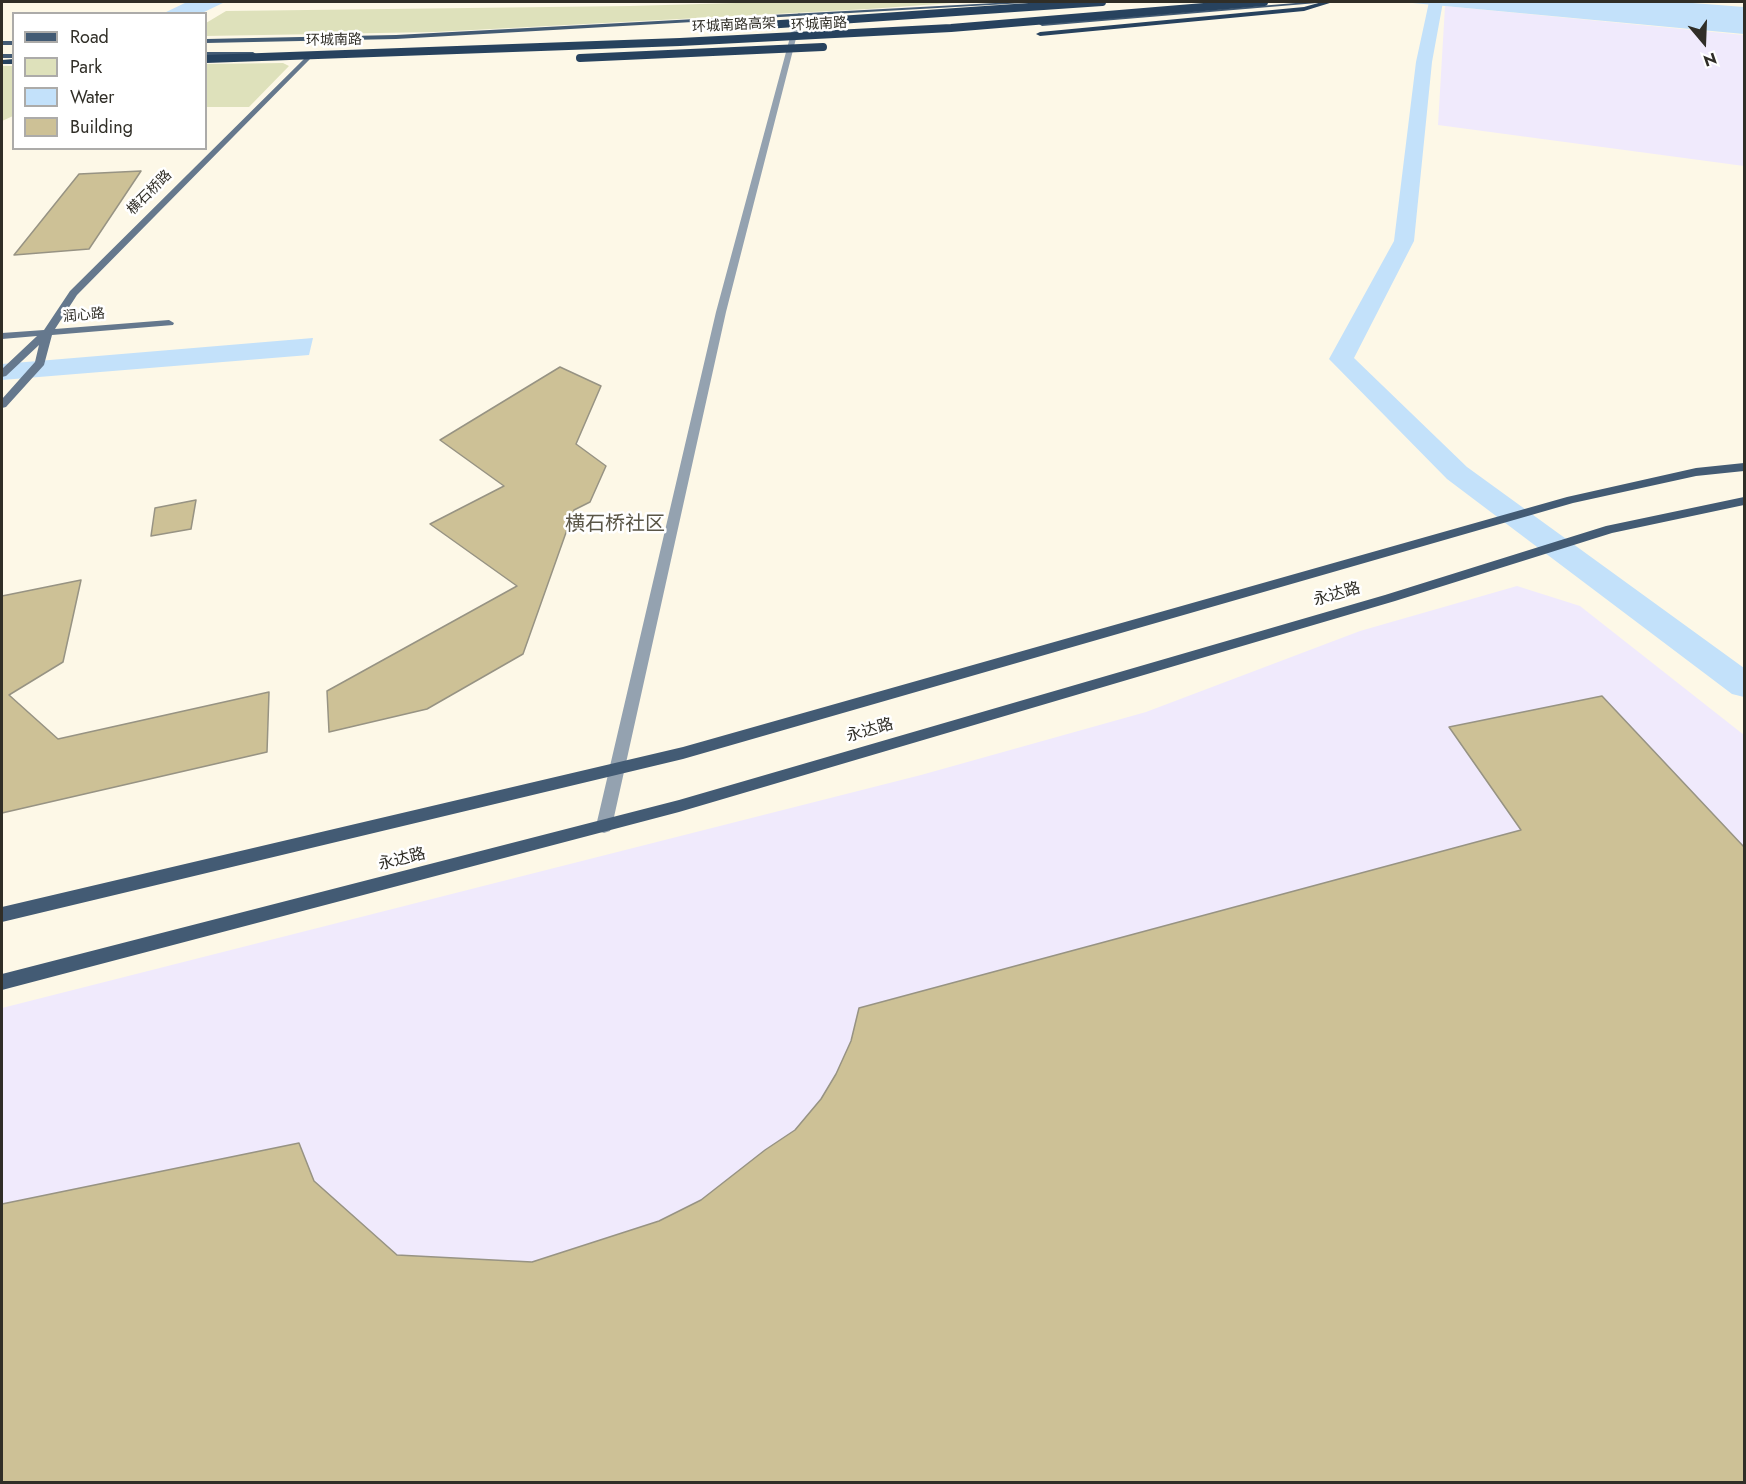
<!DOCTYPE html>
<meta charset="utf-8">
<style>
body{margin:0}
#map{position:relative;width:1746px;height:1484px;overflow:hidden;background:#fdf8e7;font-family:Jost,sans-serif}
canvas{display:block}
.frame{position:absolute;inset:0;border:3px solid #302e27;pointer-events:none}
.legend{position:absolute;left:12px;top:12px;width:195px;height:138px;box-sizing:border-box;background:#fff;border:2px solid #acaba9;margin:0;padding:8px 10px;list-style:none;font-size:18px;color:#302e27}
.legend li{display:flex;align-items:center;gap:12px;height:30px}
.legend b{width:30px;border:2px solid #acaba9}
.north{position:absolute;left:1674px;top:12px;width:60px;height:60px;-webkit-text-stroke:4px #fff;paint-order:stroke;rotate:161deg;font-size:16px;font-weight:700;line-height:24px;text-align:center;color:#302e27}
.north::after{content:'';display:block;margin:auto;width:21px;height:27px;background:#302e27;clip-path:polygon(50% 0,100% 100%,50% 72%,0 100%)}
</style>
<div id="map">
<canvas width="1746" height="1484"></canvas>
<div class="frame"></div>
<ul class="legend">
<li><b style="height:8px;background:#435b74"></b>Road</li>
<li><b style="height:16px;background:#dee1bb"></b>Park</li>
<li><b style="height:16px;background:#c3e1fa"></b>Water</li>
<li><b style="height:16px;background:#cdc196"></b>Building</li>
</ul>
<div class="north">N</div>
</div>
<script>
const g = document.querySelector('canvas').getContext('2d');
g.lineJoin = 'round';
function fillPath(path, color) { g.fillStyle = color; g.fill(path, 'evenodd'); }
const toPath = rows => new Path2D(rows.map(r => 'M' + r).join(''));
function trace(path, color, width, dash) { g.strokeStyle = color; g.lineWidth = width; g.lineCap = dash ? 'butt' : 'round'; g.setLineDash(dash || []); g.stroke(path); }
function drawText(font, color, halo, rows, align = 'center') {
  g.font = font + ' Jost,"Noto Sans SC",sans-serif'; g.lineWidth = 5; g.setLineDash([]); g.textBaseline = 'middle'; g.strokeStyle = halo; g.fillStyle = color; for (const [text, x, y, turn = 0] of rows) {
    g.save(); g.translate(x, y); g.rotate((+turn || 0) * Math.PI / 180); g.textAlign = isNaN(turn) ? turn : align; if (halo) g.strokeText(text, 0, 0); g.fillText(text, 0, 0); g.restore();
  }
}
fillPath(toPath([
 [1445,6,1744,35,1744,166,1438,125],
 [1517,586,1580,606,1744,735,1744,1482,2,1482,2,1008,921,775,1146,712,1360,631]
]), '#f0eafc');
fillPath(toPath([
 [771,2,966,2,868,9,435,32,206,36,206,23,226,11,630,6],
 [283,63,289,66,249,107,206,107,206,64],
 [2,66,14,66,13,116,2,121]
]), '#dee1bb');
fillPath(toPath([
 [187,2,225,2,202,13,164,13],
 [1402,2,1680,2,1744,7,1744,34],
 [313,338,309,355,2,380,2,364]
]), '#c3e1fa');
fillPath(toPath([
 [1429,2,1443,2,1432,62,1414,241,1354,358,1467,467,1744,668,1744,697,1732,694,1447,479,1329,359,1394,241,1416,62,1429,2]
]), '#c3e1fa');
const building = toPath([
 [141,171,89,249,14,255,79,174,141,171],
 [560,367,601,386,576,444,606,466,590,502,574,510,523,654,427,709,329,732,327,691,517,586,430,524,504,486,440,440,560,367],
 [196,500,191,529,151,536,155,508,196,500],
 [81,580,63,662,9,695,58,739,269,692,267,752,2,813,2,596,81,580],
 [1602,696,1744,847,1744,1482,2,1482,2,1204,299,1143,314,1181,397,1255,532,1262,659,1221,701,1200,765,1150,795,1130,821,1099,836,1074,851,1041,859,1008,1521,830,1449,727,1602,696]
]);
fillPath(building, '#cdc196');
trace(building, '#979383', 1.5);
fillPath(toPath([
 [799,13,802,15,726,312,612,826,610,831,604,833,598,831,596,826,716,312,796,15,799,13]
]), '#94a2b0');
fillPath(toPath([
 [306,57,311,58,77,295,55,329,169,320,174,323,173,325,52,335,44,365,6,407,2,408,2,399,35,362,39,345,6,376,2,377,2,369,37,336,2,339,2,333,44,330,70,291,306,57]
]), '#65788d');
fillPath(toPath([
 [1014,2,1042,2,396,39,206,43,206,39,396,35,1014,2],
 [1308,2,1329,2,1042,26,1039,24,1308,2],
 [2,41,14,41,14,45,2,45,2,41],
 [206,52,253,52,256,54,253,56,206,56,206,52],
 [2,54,14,54,14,58,2,58,2,54],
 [1744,463,1744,471,1696,476,1573,503,683,759,2,922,2,907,683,747,1567,497,1696,468,1744,463],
 [1744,497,1744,505,1612,533,1395,601,679,812,2,990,2,974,679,800,1385,595,1606,526,1744,497]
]), '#435b74');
fillPath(toPath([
 [1322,2,1333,2,1304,11,1040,36,1036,34,1040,32,1304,7,1322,2],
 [14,59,14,64,2,64,2,60,14,59]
]), '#27425e');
trace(toPath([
 [766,25,1102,2],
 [580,58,823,47],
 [206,59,680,42,951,28,1264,2]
]), '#27425e', 8);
drawText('14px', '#302e27', '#fff', [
 ["环城南路",819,25,-3],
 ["环城南路高架",734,26,-3],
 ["环城南路",334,41,-1],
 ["横石桥路",150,193,-45],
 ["润心路",84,316,-5]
]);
drawText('16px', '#302e27', '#fff', [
 ["永达路",1337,595,-16],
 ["永达路",870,731,-16],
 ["永达路",402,860,-14]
]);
drawText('20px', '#5a5647', '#fff', [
 ["横石桥社区",615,525]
]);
</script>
